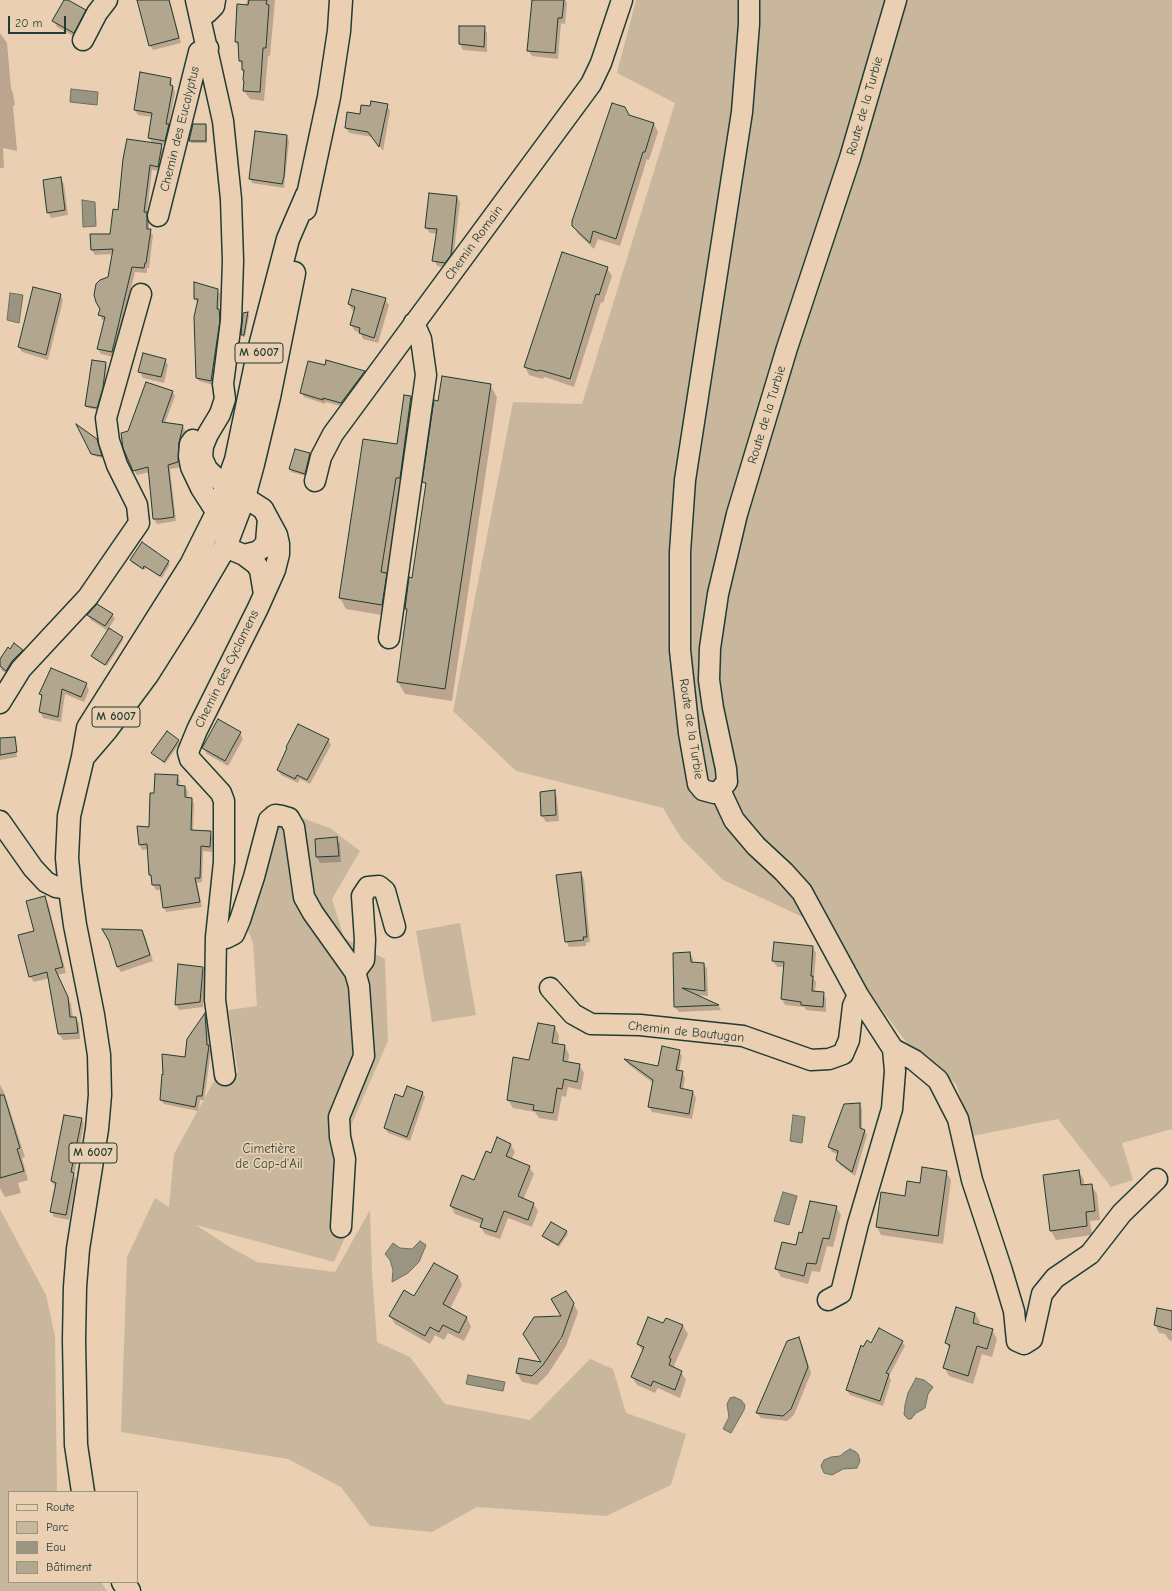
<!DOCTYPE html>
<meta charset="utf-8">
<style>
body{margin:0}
#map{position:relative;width:1172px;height:1591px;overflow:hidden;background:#eacfb2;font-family:"Comic Neue",sans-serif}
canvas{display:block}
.legend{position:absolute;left:8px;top:1491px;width:130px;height:92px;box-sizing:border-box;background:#eacfb2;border:1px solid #999580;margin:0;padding:5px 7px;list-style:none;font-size:12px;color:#1f3d34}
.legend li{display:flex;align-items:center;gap:8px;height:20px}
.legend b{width:20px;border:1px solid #999580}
.scale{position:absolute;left:8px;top:16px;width:58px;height:18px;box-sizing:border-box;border:2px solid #1f3d34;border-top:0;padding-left:5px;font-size:12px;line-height:14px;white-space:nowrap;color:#1f3d34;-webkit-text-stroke:3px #eacfb2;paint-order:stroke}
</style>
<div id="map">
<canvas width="1172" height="1591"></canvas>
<ul class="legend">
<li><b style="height:5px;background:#eacfb2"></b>Route</li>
<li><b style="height:11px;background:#c9b79d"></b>Parc</li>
<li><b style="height:11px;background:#999580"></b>Eau</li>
<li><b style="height:11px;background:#b2a68f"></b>Bâtiment</li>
</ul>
<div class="scale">20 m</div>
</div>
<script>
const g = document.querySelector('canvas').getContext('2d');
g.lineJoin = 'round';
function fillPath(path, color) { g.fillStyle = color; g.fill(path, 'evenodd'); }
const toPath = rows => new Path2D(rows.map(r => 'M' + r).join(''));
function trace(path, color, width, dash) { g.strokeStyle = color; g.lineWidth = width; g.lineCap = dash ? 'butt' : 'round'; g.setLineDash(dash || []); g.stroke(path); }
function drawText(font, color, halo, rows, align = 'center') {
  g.font = font + ' "Comic Neue",sans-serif'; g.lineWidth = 3.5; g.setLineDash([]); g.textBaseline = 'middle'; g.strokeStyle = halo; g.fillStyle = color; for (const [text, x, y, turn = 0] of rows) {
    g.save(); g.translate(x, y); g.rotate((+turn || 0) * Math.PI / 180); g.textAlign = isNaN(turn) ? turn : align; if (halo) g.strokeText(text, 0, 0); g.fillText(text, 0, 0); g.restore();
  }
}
fillPath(toPath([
 [636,0,1172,0,1172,1129,1122,1143,1133,1180,1111,1187,1058,1119,973,1136,956,1084,906,1042,863,984,807,919,723,880,681,838,663,808,516,771,453,711,513,402,582,404,675,103,617,73],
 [266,805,330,828,360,851,332,899,344,938,385,959,388,1041,350,1128,356,1154,349,1229,334,1262,196,1225,228,1246,257,1262,335,1272,370,1210,372,1272,377,1342,410,1357,445,1404,530,1420,590,1359,613,1369,626,1413,686,1434,671,1485,606,1516,477,1507,432,1532,370,1526,341,1487,288,1459,121,1432,127,1257,155,1198,169,1207,174,1154,215,1079,225,1075,238,1073,228,1010,257,1006,253,943,245,923,229,918],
 [460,923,476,1015,432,1022,416,931],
 [0,1209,46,1295,55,1336,57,1492,9,1492,9,1582,101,1582,107,1591,0,1591]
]), '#c9b79d');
const water = toPath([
 [71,89,98,92,97,105,70,102,71,89],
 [82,200,95,202,96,226,83,227,82,200],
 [10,293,23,295,19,323,7,320,10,293],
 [793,1115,805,1117,802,1143,790,1141,793,1115],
 [783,1192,797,1196,789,1225,774,1221,783,1192],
 [420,1241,426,1245,419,1262,408,1273,392,1282,393,1270,390,1260,385,1254,393,1243,400,1248,412,1249,420,1241],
 [468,1375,505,1382,503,1391,466,1384,468,1375],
 [916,1378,924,1380,933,1387,928,1394,925,1408,916,1413,911,1419,908,1419,904,1415,905,1405,908,1393,916,1378],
 [734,1397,741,1400,745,1405,744,1410,731,1433,723,1429,729,1417,727,1404,730,1398,734,1397],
 [850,1449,856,1452,858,1454,860,1461,857,1468,843,1469,832,1475,824,1473,821,1466,824,1460,831,1457,840,1456,845,1452,850,1449]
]);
fillPath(water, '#999580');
trace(water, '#687262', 1);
fillPath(toPath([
 [65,0,85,10,88,16,77,38,57,27,54,21],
 [147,0,170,0,181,43,153,50,150,45],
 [247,0,275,0,270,56,268,56,264,101,250,99,244,91,245,73,240,60,239,47,236,42],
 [533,0,565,0,567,3,565,24,561,23,558,59,532,56,528,50],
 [484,27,487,33,487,52,463,50,460,44],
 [0,33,7,43,11,89,13,93,15,105,13,106,17,151,3,148,4,168,0,168],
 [170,79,175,92,169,125,171,130,168,145,160,144,164,150,161,171,152,170,147,213,149,218,149,230,153,235,149,268,147,268,147,273,135,272,114,357,101,354,98,349,105,321,102,320,100,315,113,254,95,255,92,250,111,235,118,211,153,144,149,138,152,117,138,115,135,110],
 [387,105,390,111,383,151,373,137,349,133,346,128,371,107],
 [629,116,654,124,658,132,649,160,647,159,620,246,598,239,594,249,578,234,573,225],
 [194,125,206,125,207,127,207,143,191,143,190,141],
 [287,136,289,141,284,188,252,183,250,178],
 [61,178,64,184,68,215,51,218,48,212],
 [457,197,460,202,453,260,448,268,437,266,434,260,437,234,430,233,426,228],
 [607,268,612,276,603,303,601,302,574,387,545,377,542,379,529,375,525,367],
 [217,290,220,294,219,312,221,320,213,385,199,381,197,377,197,302,195,298],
 [60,295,63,300,48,360,22,352,19,347],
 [385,299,389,305,378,343,363,339,360,332,355,331,351,325,355,311,352,310,349,304],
 [248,313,249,316,245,337,243,337,242,334],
 [165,360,168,365,164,383,143,378,140,372],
 [327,362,364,372,367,377,344,407,326,402,325,404,304,397,301,392,326,366],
 [105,363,107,366,103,391,98,410,88,408,86,406],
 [490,385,497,397,452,701,405,694,398,682,408,613,406,609,413,579,426,487,424,482,439,402],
 [172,391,175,396,165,423,182,425,185,430,181,448,181,467,170,469,176,521,157,524,154,519,150,472,137,475,134,470,129,432],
 [411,397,417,408,388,616,346,609,340,598,398,445],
 [79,427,96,439,102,458,94,456],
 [310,454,311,457,306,476,291,472,290,469],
 [131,560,168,562,170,564,162,578,146,568,144,570,132,563],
 [112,614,115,619,108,629,122,638,123,640,107,666,94,659,92,656,108,631,91,620,88,615],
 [10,650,22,651,25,657,10,676,1,670,0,661],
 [51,669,86,684,89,690,84,702,65,694,61,722,43,718,40,712,43,699,40,694],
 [240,733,243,739,228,766,207,754,203,748],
 [15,738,17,742,15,742,17,757,0,760,0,739],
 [178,740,180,743,165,764,153,753],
 [328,740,331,745,310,784,300,779,298,783,281,775,278,770,288,748],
 [177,776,180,781,179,786,185,787,188,792,187,798,192,799,194,804,193,831,210,832,213,837,212,852,203,851,202,882,197,883,202,907,166,912,164,907,162,890,156,890,153,885,150,874,148,849,142,850,140,845,150,828,154,794],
 [554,791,557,797,559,821,546,822,542,816],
 [337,838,340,844,341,862,320,863,317,857,316,840],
 [581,873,584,879,590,942,586,943,586,946,569,947,566,941],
 [44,897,48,903,66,973,57,975,71,1004,73,1018,75,1018,79,1023,80,1039,63,1040,59,1034,49,978,34,982,30,976,35,932],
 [142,931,145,936,153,961,121,972,117,966],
 [813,947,816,953,814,979,816,982,815,992,823,993,826,999,826,1012,806,1010,804,1007,785,1005,782,999,785,967,777,967,773,961],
 [690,953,693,959,693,963,704,964,707,969,708,996,695,995,719,1006,721,1010,679,1012,675,1007],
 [203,968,206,974,203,1007,179,1010,176,1004],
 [205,1015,207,1019,209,1048,211,1051,204,1100,200,1100,198,1111,164,1104,161,1100,186,1058],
 [555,1027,559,1036,558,1045,565,1046,569,1055,568,1063,579,1065,584,1073,581,1090,568,1087,566,1097,562,1096,557,1121,539,1118,535,1112,513,1108,508,1100,530,1061],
 [679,1051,682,1056,679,1071,682,1072,685,1078,683,1090,693,1092,696,1098,692,1119,652,1112,649,1106,653,1083,629,1065,626,1061,659,1067],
 [0,1085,4,1092,25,1157,22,1158,28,1180,18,1183,21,1193,5,1197,0,1188],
 [422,1093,425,1097,410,1141,388,1133,385,1128],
 [860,1104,862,1109,862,1129,864,1130,867,1135,855,1176,840,1165,837,1160,838,1154,832,1152,829,1147],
 [81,1118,84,1124,74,1176,76,1180,69,1220,54,1217,51,1211,55,1187,52,1181],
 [510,1144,515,1152,511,1160,529,1167,534,1174,523,1200,533,1203,538,1211,532,1227,508,1218,500,1239,485,1234,481,1227,482,1224,455,1214,451,1206,475,1181,492,1154],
 [1079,1171,1084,1180,1084,1185,1091,1185,1097,1194,1100,1220,1090,1221,1092,1235,1056,1240,1051,1231],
 [946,1172,951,1180,943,1244,881,1235,877,1227,906,1197,921,1184],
 [836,1207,841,1215,833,1247,827,1246,820,1272,812,1271,808,1284,781,1277,776,1268,796,1246,803,1234],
 [566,1231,568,1234,559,1247,544,1238,543,1236],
 [458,1276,462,1285,450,1309,467,1318,471,1327,464,1341,448,1333,444,1340,435,1335,430,1344,395,1324,390,1316,415,1298],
 [573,1303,578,1312,566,1346,548,1374,537,1385,522,1382,517,1373,543,1363,563,1317],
 [565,1324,567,1324,561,1342,559,1341],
 [1172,1312,1172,1341,1169,1340,1165,1334,1159,1333,1155,1325],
 [975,1313,980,1322,979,1326,992,1330,997,1339,992,1357,982,1354,973,1384,949,1376,944,1367,950,1349,946,1343],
 [666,1319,683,1326,688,1334,674,1366,681,1372,686,1380,680,1398,658,1388,655,1393,637,1385,632,1377,643,1352,638,1344,664,1324],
 [798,1338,802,1344,811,1373,794,1415,787,1421,761,1418,757,1413],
 [902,1342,905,1346,889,1376,891,1380,883,1406,850,1395,847,1390,864,1348,872,1344]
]), '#0003');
const building = toPath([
 [64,0,68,0,86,10,74,33,52,21,64,0],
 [137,0,169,0,179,38,149,46,137,0],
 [249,0,267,0,266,4,269,5,266,48,263,48,260,92,243,91,244,81,243,80,244,70,242,70,242,61,239,61,238,42,235,42,237,4,248,5,249,0],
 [532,0,564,0,562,18,558,18,555,53,527,51,532,0],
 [459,26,485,26,484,47,459,44,459,26],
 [140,72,171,78,170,85,173,86,166,124,169,124,165,141,148,138,152,113,134,110,140,72],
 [371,101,388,104,379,147,368,132,345,128,347,112,360,114,361,105,370,106,371,101],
 [612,103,625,107,629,115,654,123,645,152,643,152,616,239,593,231,590,243,572,226,572,221,612,103],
 [193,124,206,124,206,141,189,141,193,124],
 [255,131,287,135,284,176,282,184,249,179,255,131],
 [127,139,162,144,158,167,150,165,144,212,147,212,147,229,151,229,146,263,145,263,144,268,132,267,112,352,97,349,105,317,98,315,100,309,96,302,94,295,96,284,100,280,108,277,113,249,91,250,90,234,110,234,113,209,118,210,123,159,127,139],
 [61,177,65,210,47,213,43,180,61,177],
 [429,193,457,196,451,255,445,263,432,261,437,229,425,228,429,193],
 [562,252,608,267,599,295,596,294,570,379,540,370,537,371,524,367,562,252],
 [194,282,218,289,217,309,219,309,220,320,211,381,196,378,194,317,198,299,194,299,194,282],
 [33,287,61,294,46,355,18,347,33,287],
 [352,289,386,298,374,338,359,333,360,328,350,325,355,307,348,304,352,289],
 [248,312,244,335,241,335,243,313,248,312],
 [143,353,166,359,161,377,138,372,143,353],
 [92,360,106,362,103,388,97,408,85,406,92,360],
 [326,360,365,371,341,403,323,398,323,400,300,393,308,361,325,365,326,360],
 [442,376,491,384,445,689,397,682,407,609,405,609,409,577,412,578,426,483,422,482,434,400,438,401,442,376],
 [146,382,173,391,162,422,183,425,179,443,178,462,168,465,174,517,161,519,153,519,148,467,133,471,123,448,121,433,128,431,146,382],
 [404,395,411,396,400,478,396,478,381,572,387,573,382,605,339,598,363,439,397,444,404,395],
 [76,424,97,439,102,456,91,454,76,424],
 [295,449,310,453,305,474,289,469,295,449],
 [142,542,169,561,160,576,144,566,143,569,130,560,142,542],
 [97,604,113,614,105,626,87,615,97,604],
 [109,628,123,637,105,665,91,656,109,628],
 [14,643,23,650,12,661,6,671,0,666,0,659,8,647,10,649,14,643],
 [51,668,87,683,81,697,62,689,58,717,39,712,42,695,39,694,51,668],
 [218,719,241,732,225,761,202,748,218,719],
 [298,724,329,739,307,780,297,775,295,779,277,770,287,748,286,747,298,724],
 [167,731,179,740,164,762,151,753,167,731],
 [15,737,17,752,0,755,0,738,15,737],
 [155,774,178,775,177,785,185,786,185,797,192,798,191,830,211,831,210,847,201,846,200,878,195,878,200,902,163,908,160,885,152,885,151,875,149,875,147,844,139,845,137,826,149,827,150,793,154,793,155,774],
 [555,790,556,815,541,816,540,792,555,790],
 [337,837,339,856,316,857,315,839,337,837],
 [581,872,587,937,583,937,584,940,565,942,556,875,581,872],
 [45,896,63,967,55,969,68,997,70,1017,76,1017,78,1033,58,1034,47,972,29,977,18,935,34,931,26,901,45,896],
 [102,929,142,930,150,955,117,967,109,941,102,929],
 [774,942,813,946,811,976,813,976,812,991,824,992,823,1007,801,1005,801,1002,781,999,784,962,772,961,774,942],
 [690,952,691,962,704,963,705,991,682,988,719,1005,674,1007,673,953,690,952],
 [178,964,203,967,200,1002,175,1005,178,964],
 [205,1013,207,1045,209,1045,202,1096,197,1096,195,1107,160,1100,162,1074,163,1075,162,1054,185,1057,187,1039,205,1013],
 [538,1023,555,1026,552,1043,565,1045,563,1061,580,1064,577,1082,564,1079,562,1089,557,1088,553,1113,533,1110,534,1105,507,1100,513,1057,529,1060,538,1023],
 [662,1046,680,1050,676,1070,683,1071,680,1088,693,1091,689,1114,648,1107,653,1080,624,1059,658,1066,662,1046],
 [407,1086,423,1092,407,1137,384,1128,395,1094,403,1097,407,1086],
 [0,1095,4,1095,20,1148,17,1149,24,1171,0,1178,0,1095],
 [860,1103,860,1128,865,1130,852,1172,836,1160,838,1151,828,1147,844,1104,860,1103],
 [64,1115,82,1118,71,1172,74,1173,66,1215,50,1212,56,1183,51,1181,64,1115],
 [497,1137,511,1144,506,1156,530,1166,518,1196,534,1203,528,1220,504,1211,496,1232,480,1227,483,1219,450,1206,462,1175,474,1180,486,1151,491,1153,497,1137],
 [922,1167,947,1171,938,1236,876,1227,881,1192,905,1196,907,1181,920,1183,922,1167],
 [1079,1170,1081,1185,1092,1184,1095,1211,1086,1212,1087,1226,1050,1231,1043,1175,1079,1170],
 [810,1201,837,1206,829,1239,823,1238,816,1264,807,1263,804,1276,775,1269,782,1242,796,1245,799,1232,802,1233,810,1201],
 [551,1222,567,1231,558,1245,542,1236,551,1222],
 [434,1263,458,1276,443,1304,467,1317,459,1333,443,1325,439,1332,430,1327,425,1336,389,1316,404,1290,414,1296,434,1263],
 [566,1291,574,1303,562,1337,543,1365,532,1376,516,1373,519,1358,541,1362,523,1334,534,1317,561,1316,551,1299,566,1291],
 [956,1307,975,1313,973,1323,993,1329,987,1349,977,1346,968,1376,943,1368,950,1345,945,1343,956,1307],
 [1157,1308,1172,1311,1172,1330,1154,1325,1157,1308],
 [648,1317,663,1323,666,1318,683,1325,669,1358,671,1359,669,1365,682,1371,675,1390,653,1381,651,1386,631,1377,644,1347,637,1344,648,1317],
 [879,1328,903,1341,886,1373,889,1374,880,1401,846,1390,861,1345,863,1347,867,1340,871,1343,879,1328],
 [799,1337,808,1367,791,1409,783,1416,756,1413,787,1341,799,1337]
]);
fillPath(building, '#b2a68f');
trace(building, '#1f3d34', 1);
const minor = toPath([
 [196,0,223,121,231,199,233,261,231,321,223,384,225,399,220,414,208,434,203,446,202,458,207,469,214,476,227,485],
 [749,0,749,24,742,112,685,480,680,552,680,650,689,733,698,784,703,790,714,793,720,790,727,782,726,769,713,708,709,680,710,648,718,594,737,514,787,348,850,158,896,0],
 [200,15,207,13,214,6,215,0],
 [83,40,97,13,107,0],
 [158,216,199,52,208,48],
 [193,440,190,444,189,456,191,467,201,488,217,513],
 [315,481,321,457,333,434,591,84,601,63,622,0],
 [225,547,244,555,256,564,260,570,264,594],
 [244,555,256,552,261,549,266,543,268,518],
 [389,638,426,375,421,339,414,323],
 [0,703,21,669,88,597,139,523,137,505,117,465,109,441,106,418,141,294],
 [720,790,734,820,756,846,784,872,802,892,858,995,893,1049,914,1060,938,1080,958,1119,972,1180,1002,1271,1014,1311,1017,1341,1024,1344,1032,1339,1042,1294,1055,1278,1090,1254,1122,1213,1157,1179],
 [0,821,33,868,46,882,56,887,70,889],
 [216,937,226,938,234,934,240,920,254,877,269,820,275,815,282,816,289,818,294,827,304,897,313,913,355,972],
 [550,988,573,1014,591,1024,640,1025,743,1036,811,1060,829,1059,843,1054,849,1040,853,1006,858,995],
 [225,1075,215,1000,216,937,224,862,224,801,221,793,190,759,188,752,197,730,258,608,275,570,279,554,279,544,277,535,263,509,244,497],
 [341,1227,345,1159,340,1137,339,1117,364,1056,359,986,355,972,364,960,365,940,362,896,368,887,379,886,385,891,395,927],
 [828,1300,841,1293,858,1224,892,1109,895,1071,893,1049]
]);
const major = toPath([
 [305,209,329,97,339,31,341,0],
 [83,757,107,729,147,675,185,615,225,547,244,497,253,464,269,397,294,273],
 [83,1492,76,1445,74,1340,75,1287,78,1249,97,1129,100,1095,99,1055,93,1015,75,925,70,889,67,858,69,816,83,757,88,728,191,565,217,513,236,460,258,354,288,239,307,195],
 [123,1582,129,1591]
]);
trace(minor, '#1f3d34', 23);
trace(major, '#1f3d34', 25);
trace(minor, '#eacfb2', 20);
trace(major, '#eacfb2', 22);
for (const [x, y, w] of [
 [259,353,48],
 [116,717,48],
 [93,1153,48]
]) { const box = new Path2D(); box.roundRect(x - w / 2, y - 10, w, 20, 3); g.fillStyle = '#eacfb2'; g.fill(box); trace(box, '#1f3d34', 1); }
drawText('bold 12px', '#1f3d34', null, [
 ["M 6007",259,353],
 ["M 6007",116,717],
 ["M 6007",93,1153]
]);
drawText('13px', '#1f3d34', '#eacfb2', [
 ["Route de la Turbie",865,106,-74],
 ["Chemin des Eucalyptus",180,129,-76],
 ["Chemin Romain",474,243,-54],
 ["Route de la Turbie",767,415,-73],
 ["Chemin des Cyclamens",227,669,-64],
 ["Route de la Turbie",691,729,81],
 ["Chemin de Bautugan",686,1032,6]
]);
drawText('13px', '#30493e', '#eacfb2', [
 ["Cimetière",269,1149],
 ["de Cap-d'Ail",269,1164]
]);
</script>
